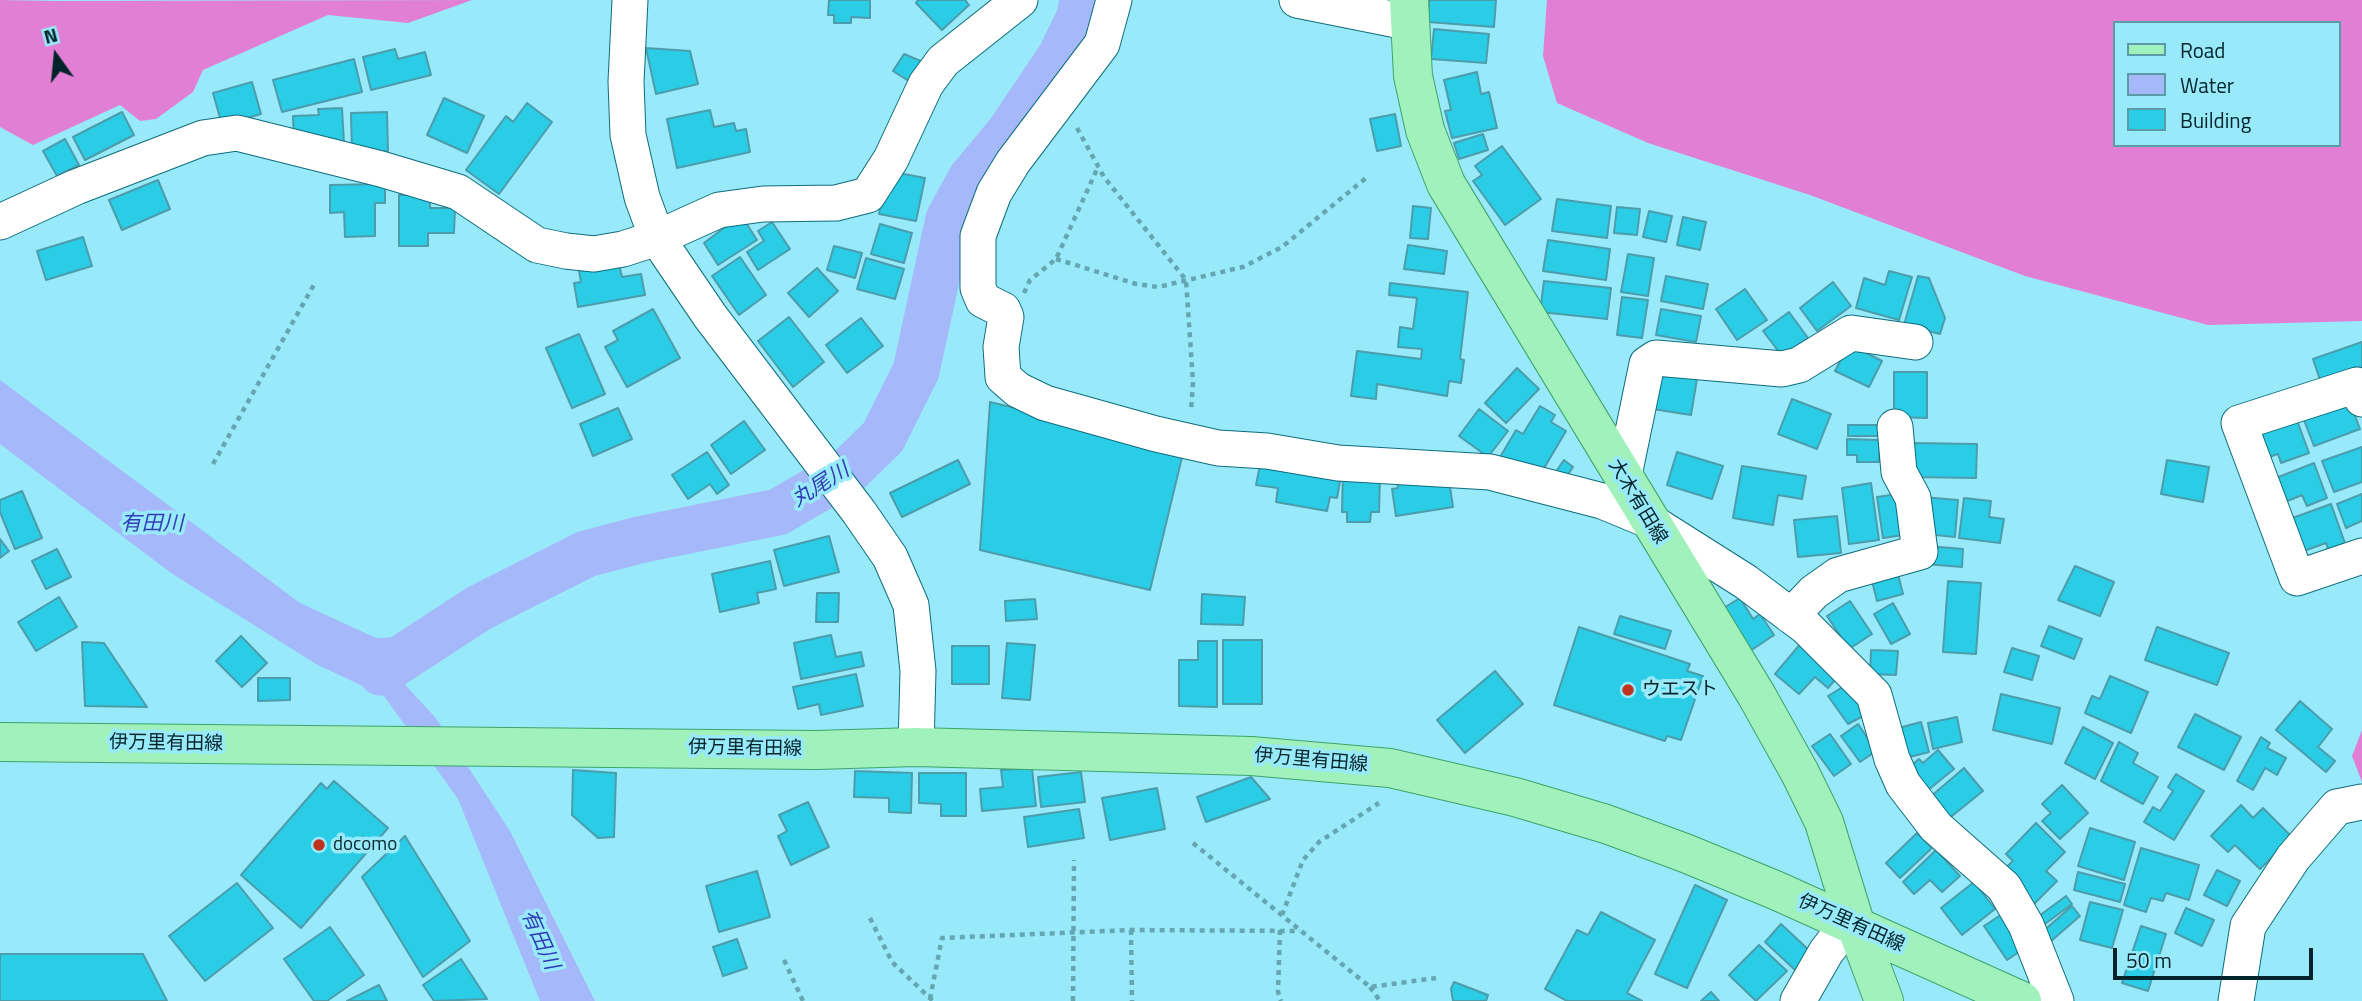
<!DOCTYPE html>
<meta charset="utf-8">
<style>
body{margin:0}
#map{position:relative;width:2362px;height:1001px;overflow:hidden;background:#98eafa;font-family:"Titillium Web",sans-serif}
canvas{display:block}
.legend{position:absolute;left:2113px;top:21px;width:228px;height:126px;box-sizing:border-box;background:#98eafa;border:2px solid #5b9ba7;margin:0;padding:9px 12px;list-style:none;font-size:21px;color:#00242a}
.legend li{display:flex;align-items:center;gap:14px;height:35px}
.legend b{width:35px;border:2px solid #5b9ba7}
.north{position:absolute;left:21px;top:21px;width:70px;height:70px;-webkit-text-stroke:5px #98eafa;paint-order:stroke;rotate:345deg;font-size:19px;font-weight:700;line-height:28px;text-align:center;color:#00242a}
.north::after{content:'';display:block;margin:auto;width:24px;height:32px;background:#00242a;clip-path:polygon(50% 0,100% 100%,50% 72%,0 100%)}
.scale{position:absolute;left:2113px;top:948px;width:200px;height:32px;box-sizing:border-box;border:4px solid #00242a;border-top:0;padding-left:9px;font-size:21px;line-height:24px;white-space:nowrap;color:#00242a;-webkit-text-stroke:5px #98eafa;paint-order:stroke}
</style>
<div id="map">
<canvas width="2362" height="1001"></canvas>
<ul class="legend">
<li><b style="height:9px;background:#a0f1bb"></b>Road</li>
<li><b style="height:19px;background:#a5b8f9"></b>Water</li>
<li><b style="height:19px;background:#2bcce6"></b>Building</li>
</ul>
<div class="north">N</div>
<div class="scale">50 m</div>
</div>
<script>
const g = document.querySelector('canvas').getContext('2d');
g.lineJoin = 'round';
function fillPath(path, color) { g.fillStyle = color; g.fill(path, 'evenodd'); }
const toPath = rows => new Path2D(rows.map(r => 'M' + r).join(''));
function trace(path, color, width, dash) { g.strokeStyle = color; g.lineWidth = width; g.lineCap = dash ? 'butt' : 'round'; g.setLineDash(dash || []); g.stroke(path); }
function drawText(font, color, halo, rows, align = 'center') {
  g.font = font + ' "Titillium Web","Noto Sans JP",sans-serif'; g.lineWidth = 7; g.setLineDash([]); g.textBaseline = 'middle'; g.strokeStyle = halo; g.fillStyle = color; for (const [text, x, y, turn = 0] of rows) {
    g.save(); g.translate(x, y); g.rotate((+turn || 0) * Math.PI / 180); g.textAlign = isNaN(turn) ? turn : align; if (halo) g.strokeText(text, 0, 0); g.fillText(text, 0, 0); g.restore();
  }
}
fillPath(toPath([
 [0,0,57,1,472,0,408,23,328,15,203,70,193,92,156,119,140,121,120,105,33,145,0,127],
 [1547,0,2362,0,2362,321,2208,325,2025,276,1810,195,1648,143,1557,103,1543,56],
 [2115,23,2339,23,2339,145,2115,145],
 [2362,730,2362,782,2352,756]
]), '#e17fd5');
fillPath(toPath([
 [0,380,300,603,376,638,406,637,404,661,395,674,435,717,510,831,595,1001,540,1001,458,799,384,696,316,664,171,573,0,444]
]), '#a5b8f9');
trace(toPath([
 [381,672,479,608,586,554,639,540,778,512,847,472,883,437,916,371,949,219,971,179,1010,132,1061,56,1080,17,1083,0]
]), '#a5b8f9', 47);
const building = toPath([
 [829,0,870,0,870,18,851,17,851,23,834,23,834,15,828,15,829,0],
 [918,0,965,0,969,5,942,30,916,3,918,0],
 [1429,0,1496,0,1494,27,1428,22,1429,0],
 [1434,29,1489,34,1486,63,1431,59,1434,29],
 [646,48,690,51,698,84,656,94,646,48],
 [395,49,398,59,425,52,431,75,371,90,363,57,395,49],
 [904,54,928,64,915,85,893,71,904,54],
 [354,59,362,92,282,112,273,80,354,59],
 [1477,72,1481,94,1489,92,1497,128,1452,138,1445,111,1451,110,1444,80,1477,72],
 [252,82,261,114,222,125,213,93,252,82],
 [444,98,484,116,467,153,427,135,444,98],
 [527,103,552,122,499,194,466,170,506,116,513,122,527,103],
 [342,108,344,143,294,144,293,116,319,115,318,109,342,108],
 [710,110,714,127,734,123,736,131,746,129,750,152,677,168,667,119,710,110],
 [122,112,134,135,85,160,73,137,122,112],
 [387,112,388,151,352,152,351,113,387,112],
 [1395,114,1401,146,1377,151,1370,119,1395,114],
 [1483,134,1488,150,1459,159,1454,143,1483,134],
 [65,139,79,165,57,176,43,151,65,139],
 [1502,146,1541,199,1505,225,1473,181,1482,175,1475,166,1502,146],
 [888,171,925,178,916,221,879,214,888,171],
 [158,180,170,209,122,230,109,200,158,180],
 [385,184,385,203,375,203,375,236,345,237,344,212,330,213,330,185,385,184],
 [399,195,430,195,430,208,455,208,454,233,428,233,428,246,399,246,399,195],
 [1557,199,1611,206,1607,238,1552,231,1557,199],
 [1413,206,1431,208,1428,239,1410,238,1413,206],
 [1617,207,1640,209,1637,235,1614,233,1617,207],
 [1649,211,1672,216,1666,242,1643,237,1649,211],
 [741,215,757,240,718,265,704,243,741,215],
 [1683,217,1706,222,1700,250,1677,245,1683,217],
 [772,222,790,249,758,270,747,252,764,241,758,231,772,222],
 [880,224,912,233,904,263,871,254,880,224],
 [83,237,92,266,46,280,37,251,83,237],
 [1548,240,1610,249,1606,280,1543,271,1548,240],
 [1408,245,1447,251,1444,274,1404,269,1408,245],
 [834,246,862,253,855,278,827,270,834,246],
 [1628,254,1654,258,1648,296,1621,292,1628,254],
 [740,257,766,295,739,315,712,276,740,257],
 [866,258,904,269,895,299,857,289,866,258],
 [619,264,622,277,641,274,645,295,578,307,574,283,581,282,579,271,619,264],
 [817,268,838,291,809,317,788,293,817,268],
 [1889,271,1912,277,1899,320,1856,308,1864,278,1885,285,1889,271],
 [1666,276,1708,284,1703,309,1661,301,1666,276],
 [1918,276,1929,278,1945,318,1940,334,1904,325,1918,276],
 [1544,281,1611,288,1607,319,1540,312,1544,281],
 [1833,282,1851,306,1817,331,1800,308,1833,282],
 [1390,283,1468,292,1460,359,1464,360,1461,383,1449,381,1447,396,1377,384,1376,399,1351,396,1357,351,1421,359,1422,349,1398,347,1400,327,1413,329,1417,298,1389,295,1390,283],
 [1745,289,1767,320,1737,340,1716,309,1745,289],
 [1622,297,1648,300,1642,338,1617,335,1622,297],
 [653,309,680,358,627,387,605,347,618,340,613,331,653,309],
 [1661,309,1701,316,1696,342,1656,335,1661,309],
 [1789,312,1808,338,1782,356,1763,331,1789,312],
 [789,317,824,362,793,387,758,341,789,317],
 [861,318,883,346,847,373,826,345,861,318],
 [579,334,605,394,572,408,546,348,579,334],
 [2362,342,2362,374,2359,375,2356,367,2320,380,2313,359,2362,342],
 [1849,344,1882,361,1869,387,1835,371,1849,344],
 [1654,365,1698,373,1691,415,1646,408,1654,365],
 [1517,368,1539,389,1506,423,1485,403,1517,368],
 [1894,372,1927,372,1927,418,1894,417,1894,372],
 [2348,397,2360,429,2314,446,2302,415,2348,397],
 [1792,399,1831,414,1817,449,1778,434,1792,399],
 [990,402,1184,449,1150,590,980,550,990,402],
 [1540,406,1555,415,1551,422,1566,431,1540,475,1499,459,1516,430,1523,434,1540,406],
 [618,408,632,439,593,456,580,424,618,408],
 [1479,409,1508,431,1488,457,1459,436,1479,409],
 [2295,415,2309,453,2281,463,2278,454,2260,460,2250,431,2295,415],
 [744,421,765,450,731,474,711,445,744,421],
 [1848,425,1879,425,1879,436,1848,436,1848,425],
 [1847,439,1880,440,1879,462,1857,462,1857,455,1847,455,1847,439],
 [1911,443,1977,444,1976,478,1911,477,1911,443],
 [2362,447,2362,482,2334,492,2322,461,2362,447],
 [707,452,729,485,717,494,710,484,688,499,672,475,707,452],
 [1677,452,1723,466,1712,499,1667,485,1677,452],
 [958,460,970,484,902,517,890,493,958,460],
 [1261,460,1340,481,1337,498,1330,497,1327,511,1276,502,1278,488,1256,485,1261,460],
 [1564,460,1573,467,1565,479,1555,473,1564,460],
 [2167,460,2209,467,2203,502,2161,494,2167,460],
 [2314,463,2327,498,2307,506,2302,495,2280,504,2271,480,2314,463],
 [1742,466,1806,476,1802,499,1778,495,1773,525,1733,518,1742,466],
 [1343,468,1380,477,1379,512,1371,512,1370,522,1347,522,1347,512,1342,512,1343,468],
 [1448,473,1453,507,1396,516,1392,489,1398,488,1397,480,1448,473],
 [1871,483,1879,540,1849,544,1842,488,1871,483],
 [22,491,42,538,15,549,0,512,0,500,22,491],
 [1898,494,1904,535,1883,538,1877,497,1898,494],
 [2362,494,2362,521,2346,528,2337,504,2362,494],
 [1923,497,1958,500,1955,537,1926,534,1923,497],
 [1964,498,1991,501,1989,517,2004,519,2000,543,1959,538,1964,498],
 [2331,504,2346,546,2329,552,2326,543,2298,553,2287,520,2331,504],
 [1837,516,1841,553,1798,557,1794,520,1837,516],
 [829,536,839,572,784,586,774,550,829,536],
 [0,539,9,551,0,558,0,539],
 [1927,546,1963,549,1962,567,1926,564,1927,546],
 [57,549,71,577,46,589,32,561,57,549],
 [770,561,776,589,757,593,759,603,720,612,712,574,770,561],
 [1896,566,1903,594,1877,601,1870,573,1896,566],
 [2075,566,2114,582,2100,616,2058,600,2075,566],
 [1948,581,1981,583,1976,654,1943,652,1948,581],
 [817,593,839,593,838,622,816,622,817,593],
 [1202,594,1245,597,1243,625,1201,624,1202,594],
 [59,597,77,627,36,651,18,622,59,597],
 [1740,598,1753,619,1760,614,1774,635,1750,651,1722,609,1740,598],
 [1035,599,1037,619,1006,621,1005,601,1035,599],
 [1850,601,1872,634,1849,649,1827,616,1850,601],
 [1893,603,1910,634,1891,644,1874,614,1893,603],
 [1620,616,1671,631,1665,649,1614,634,1620,616],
 [2049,626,2082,639,2074,659,2041,646,2049,626],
 [1579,627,1690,664,1687,671,1703,676,1681,740,1667,736,1665,741,1554,705,1579,627],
 [2157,627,2229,653,2217,685,2145,660,2157,627],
 [831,635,836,657,861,652,864,666,801,679,794,643,831,635],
 [241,636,267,663,242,687,216,661,241,636],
 [1223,640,1262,640,1262,704,1223,704,1223,640],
 [1198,641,1217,641,1217,707,1179,706,1179,660,1198,660,1198,641],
 [82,642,104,643,147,707,85,706,82,642],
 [1802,642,1840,674,1828,688,1815,677,1799,694,1775,674,1802,642],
 [1007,643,1035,645,1030,700,1002,698,1007,643],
 [952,646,989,646,989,684,952,684,952,646],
 [2012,648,2039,656,2032,680,2004,672,2012,648],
 [1871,650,1898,651,1896,675,1870,674,1871,650],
 [1495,671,1523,704,1465,753,1437,720,1495,671],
 [856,674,863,706,821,715,819,704,798,709,793,687,856,674],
 [2110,676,2148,692,2131,733,2085,713,2092,696,2100,699,2110,676],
 [258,678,290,678,290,700,258,701,258,678],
 [1849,683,1867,714,1848,724,1828,696,1849,683],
 [2001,694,2060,708,2052,744,1993,730,2001,694],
 [2300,701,2332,729,2318,747,2335,761,2326,772,2276,730,2300,701],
 [2195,714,2241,737,2224,770,2178,747,2195,714],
 [1957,717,1962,742,1933,749,1928,723,1957,717],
 [1921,722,1929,752,1902,759,1895,729,1921,722],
 [1858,724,1876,751,1860,762,1841,736,1858,724],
 [2083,727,2113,743,2095,779,2065,763,2083,727],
 [1830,734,1851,764,1834,776,1812,746,1830,734],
 [2261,737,2270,743,2267,748,2286,758,2277,775,2265,768,2253,790,2237,781,2261,737],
 [2119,742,2138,753,2133,763,2158,777,2143,804,2101,781,2119,742],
 [1938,750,1954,769,1922,795,1904,771,1919,759,1923,763,1938,750],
 [1032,768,1036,806,982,811,980,789,1003,787,1001,770,1032,768],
 [1964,768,1983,791,1947,820,1929,798,1964,768],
 [573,770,616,773,614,837,598,838,572,815,573,770],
 [855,771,912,773,911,813,889,812,889,798,854,797,855,771],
 [1081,772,1085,802,1041,807,1038,777,1081,772],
 [919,773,966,773,966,816,941,816,941,804,919,803,919,773],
 [2176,774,2204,791,2174,840,2144,822,2153,807,2160,811,2173,791,2168,787,2176,774],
 [1251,777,1270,799,1206,822,1197,797,1251,777],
 [334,781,388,828,301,928,241,875,321,783,327,789,334,781],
 [2062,785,2088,813,2060,839,2042,821,2051,813,2042,804,2062,785],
 [1157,788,1165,829,1110,840,1102,798,1157,788],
 [808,802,829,847,791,865,778,836,787,831,779,815,808,802],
 [2241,805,2253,818,2263,808,2292,837,2260,869,2235,845,2228,852,2211,836,2241,805],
 [1079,809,1084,838,1028,847,1024,817,1079,809],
 [2036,823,2065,852,2046,871,2057,881,2034,904,2001,872,2013,861,2006,854,2036,823],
 [2090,828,2135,842,2124,880,2078,866,2090,828],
 [1917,833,1932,848,1900,878,1886,863,1917,833],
 [405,836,470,941,423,977,362,877,405,836],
 [2141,848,2199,865,2189,900,2166,893,2163,901,2151,898,2146,912,2124,905,2141,848],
 [1936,850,1960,876,1942,892,1930,880,1914,894,1903,882,1936,850],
 [2217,870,2240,881,2227,906,2204,895,2217,870],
 [757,871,770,917,719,932,706,886,757,871],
 [2078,872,2125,884,2120,902,2074,890,2078,872],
 [1974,882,1995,909,1962,935,1941,908,1974,882],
 [237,883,273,928,205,981,169,936,237,883],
 [1695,885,1727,900,1687,988,1655,974,1695,885],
 [2066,896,2072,904,2045,924,2039,916,2066,896],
 [2090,902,2123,910,2112,948,2080,940,2090,902],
 [2072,906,2080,916,2050,942,2041,933,2072,906],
 [2186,908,2214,920,2202,946,2175,933,2186,908],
 [1601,912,1655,940,1627,993,1642,1001,1567,1001,1545,989,1577,930,1588,935,1601,912],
 [2005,912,2028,946,2007,960,1984,926,2005,912],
 [1781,924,1811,952,1795,970,1765,942,1781,924],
 [2141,926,2166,934,2148,991,2122,983,2141,926],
 [330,927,364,975,327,1001,314,1001,284,959,330,927],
 [737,939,747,968,723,976,713,947,737,939],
 [1759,945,1787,971,1756,1001,1729,975,1759,945],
 [0,954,143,954,167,1001,0,1001,0,954],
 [461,959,487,999,434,1001,423,985,461,959],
 [1454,982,1488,995,1486,1001,1453,1001,1451,989,1454,982],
 [379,985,387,1001,347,1001,379,985],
 [1711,992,1719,1001,1701,1001,1711,992]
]);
fillPath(building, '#2bcce6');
trace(building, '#4b9dac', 2);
const minor = toPath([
 [630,0,626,82,628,135,642,197,657,238,710,316,859,512,890,557,911,605,918,671,916,747],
 [1114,0,1102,44,1013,162,994,193,978,236,978,288,983,300,1003,310,1006,317,1001,347,1003,377,1018,390,1045,403,1156,434,1218,448,1267,451,1338,463,1490,472,1602,501,1648,520,1746,582,1806,627,1874,695,1892,759,1903,784,1936,827,2004,887,2026,925,2056,1001],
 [1297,0,1407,22],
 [0,222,76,187,203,138,237,133,381,169,458,192,537,245,566,251,594,254,623,249,657,238,719,210,763,204,836,203,868,195,891,159,926,84,943,61,1020,0],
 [2362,399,2357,385,2239,423,2297,578,2362,556],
 [1623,480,1647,364,1656,358,1782,369,1799,365,1851,333,1915,342],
 [1791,616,1814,592,1838,575,1920,552,1913,498,1899,472,1895,427],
 [1798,1001,1826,952,1836,939,1856,926],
 [2236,1001,2248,926,2293,858,2337,807,2362,802]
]);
const major = toPath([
 [1409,0,1413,76,1425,130,1446,184,1757,696,1800,773,1824,822,1856,926,1884,1001],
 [0,742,816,750,916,747,1251,756,1390,768,1515,797,1606,824,1685,853,1775,890,2022,1001]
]);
trace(minor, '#0d6d7c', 37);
trace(major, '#3ea36a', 40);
trace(toPath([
 [1077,128,1104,177,1186,280,1193,382,1191,412],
 [1056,259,1136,284,1158,287,1243,267,1282,247,1366,178],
 [1024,293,1030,280,1056,259,1098,167],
 [213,464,316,281],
 [1193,843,1370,987,1436,978],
 [1282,915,1303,860,1319,842,1379,803],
 [870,918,892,962,933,1001],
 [1131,930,1132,1001],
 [1280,930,1278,992,1281,1001],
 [784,960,803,1001],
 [1370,987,1380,1001],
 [930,999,942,938,1131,930,1300,931],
 [1073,1001,1074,860]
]), '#64a7b3', 4.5, [5, 5]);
trace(minor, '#fff', 35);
trace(major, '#a0f1bb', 38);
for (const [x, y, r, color] of [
 [1628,690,7,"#bf331e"],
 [319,845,7,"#bf331e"]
]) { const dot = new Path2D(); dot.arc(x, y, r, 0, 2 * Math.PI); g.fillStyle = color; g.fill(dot); trace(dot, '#98eafa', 2.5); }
drawText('19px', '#00242a', '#98eafa', [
 ["大木有田線",1637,502,59],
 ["伊万里有田線",166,744,1],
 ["伊万里有田線",745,749,1],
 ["伊万里有田線",1311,761,5],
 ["伊万里有田線",1851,924,24]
]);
drawText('19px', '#00242a', '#98eafa', [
 ["ウエスト",1642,690],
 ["docomo",333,845]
], 'left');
drawText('italic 21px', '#313db7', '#98eafa', [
 ["丸尾川",821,486,-32],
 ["有田川",152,525],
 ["有田川",539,940,66]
]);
</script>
